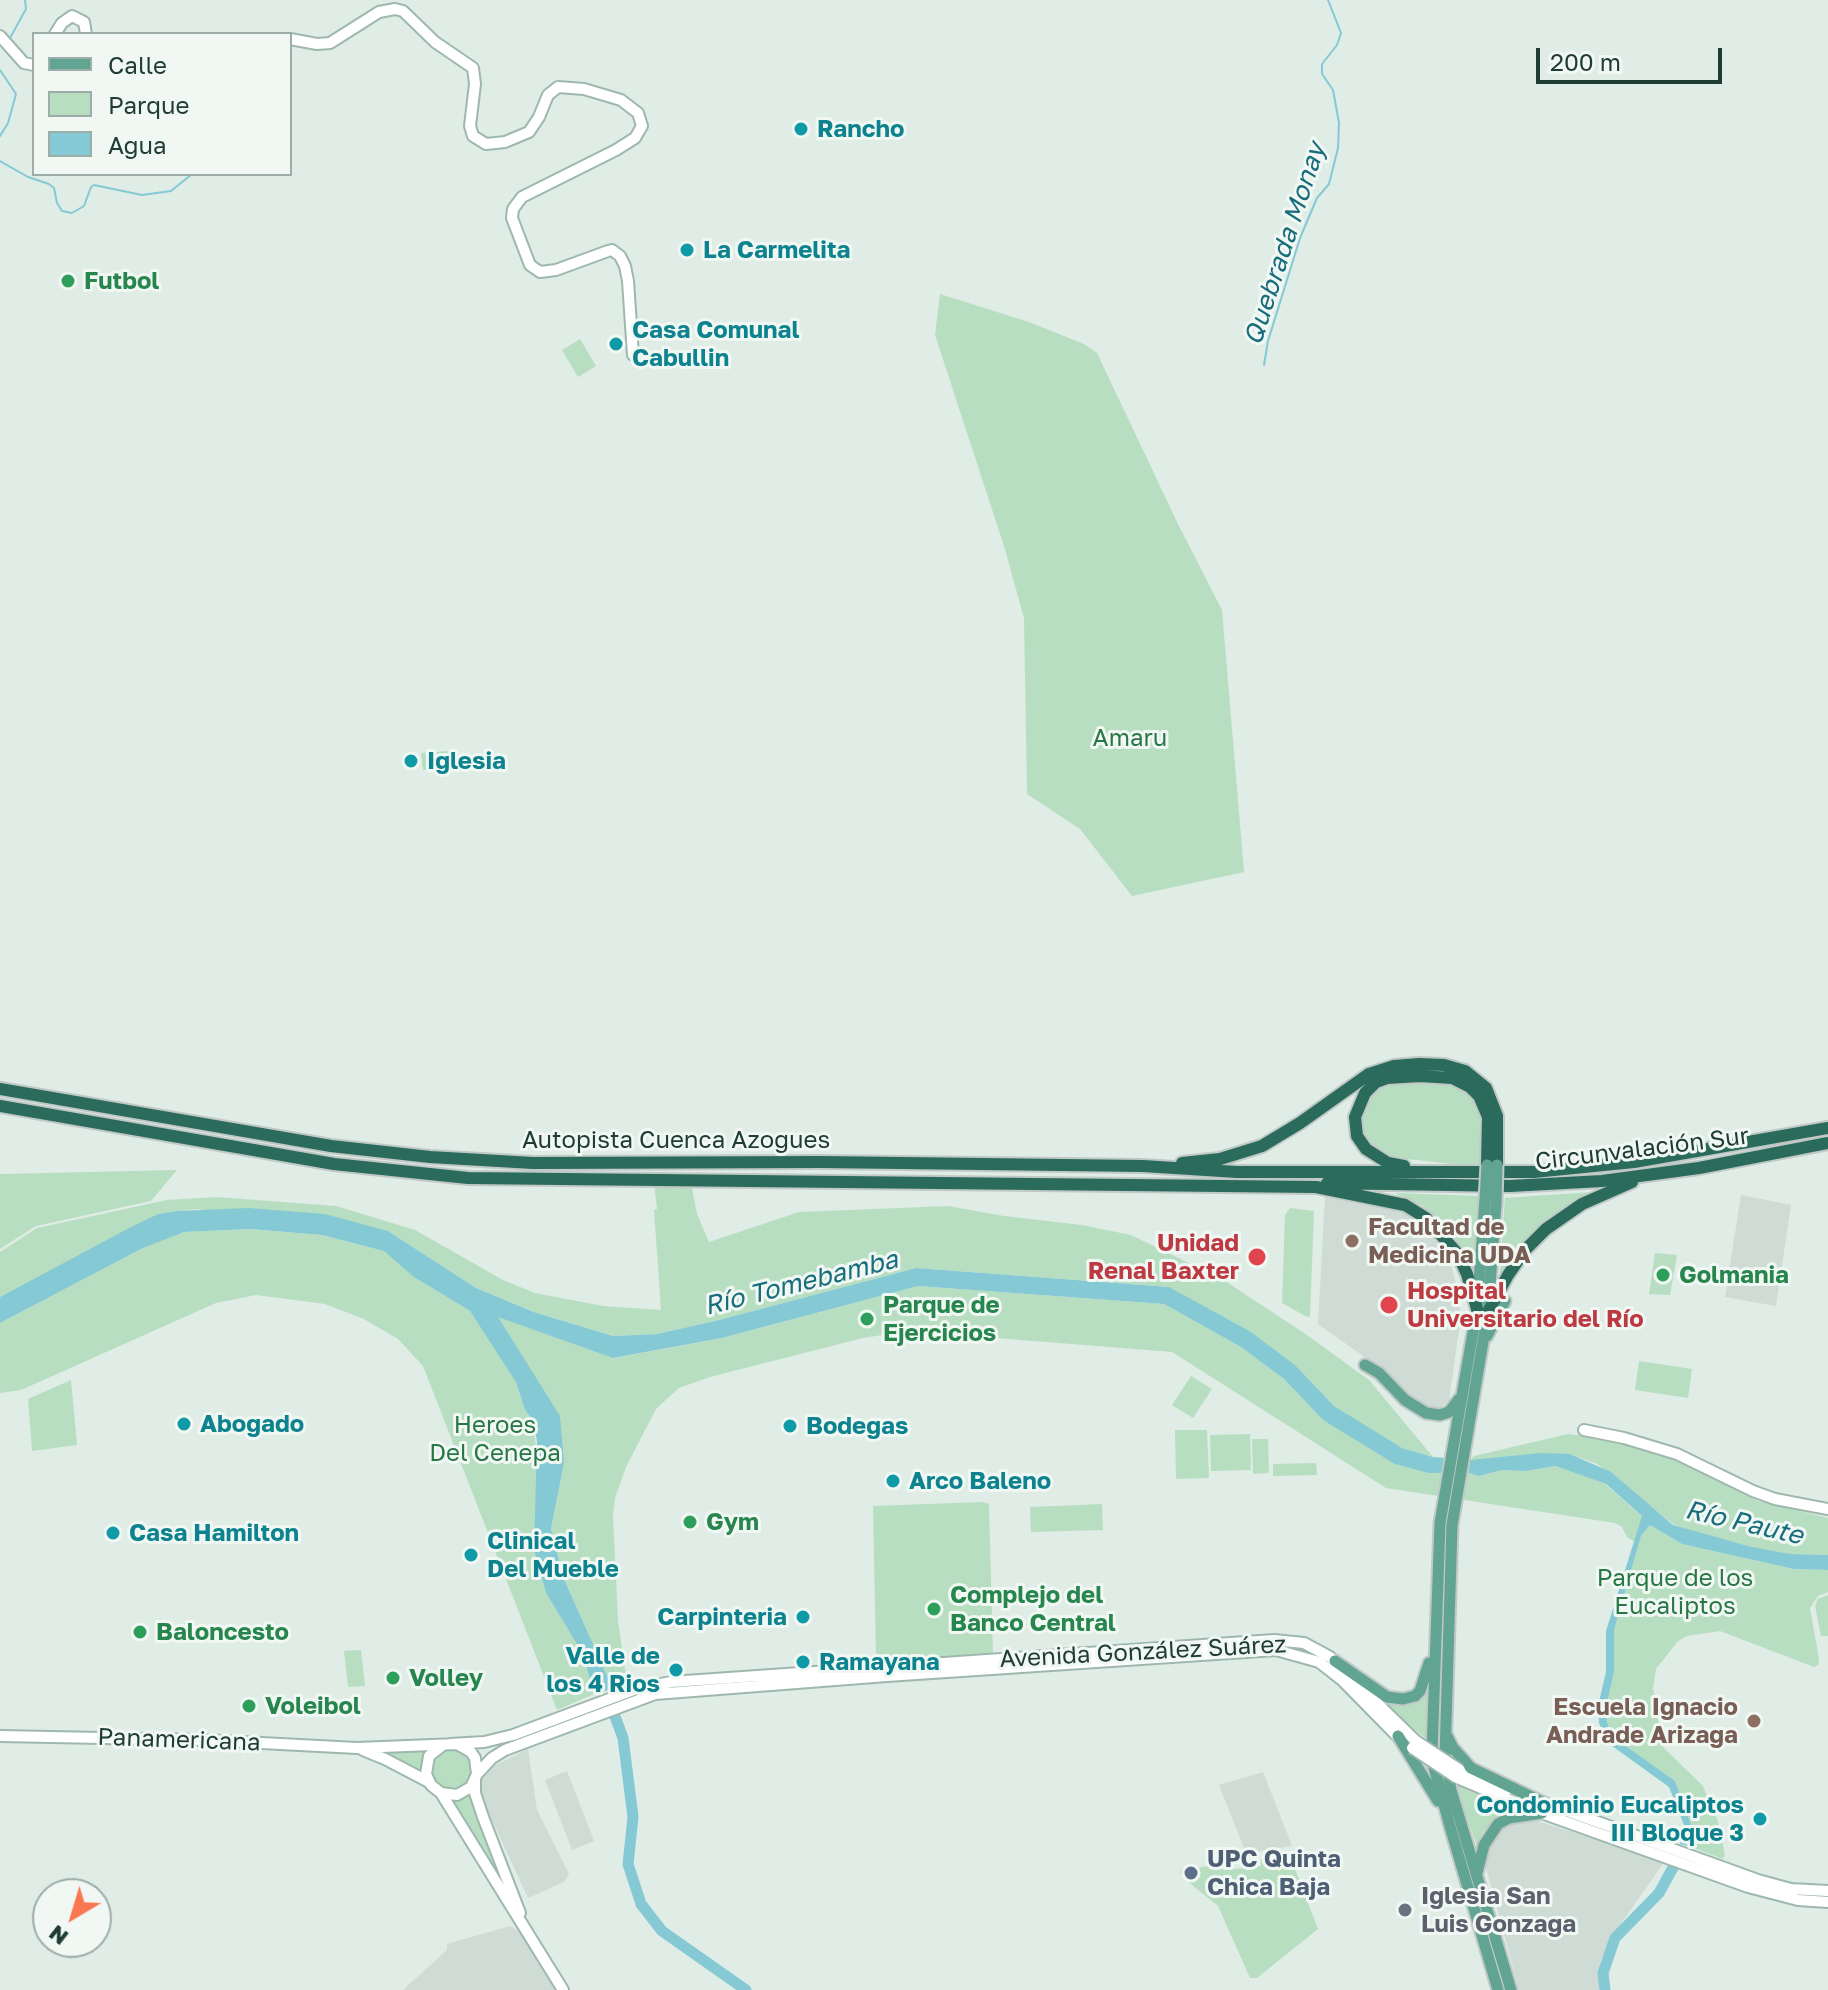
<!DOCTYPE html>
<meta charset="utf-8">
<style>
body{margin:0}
#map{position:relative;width:1828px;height:1990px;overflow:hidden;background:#e0ece6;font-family:"Golos Text",sans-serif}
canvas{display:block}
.legend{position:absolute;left:32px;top:32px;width:260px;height:144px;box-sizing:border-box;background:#f1f8f4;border:2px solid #9dada8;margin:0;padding:10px 14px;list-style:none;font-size:24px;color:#203d35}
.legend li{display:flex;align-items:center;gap:16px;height:40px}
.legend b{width:40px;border:2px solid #9dada8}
.north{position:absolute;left:32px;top:1878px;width:80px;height:80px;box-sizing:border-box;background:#f1f8f4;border:2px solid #9dada8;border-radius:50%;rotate:218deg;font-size:22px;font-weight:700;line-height:32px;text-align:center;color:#203d35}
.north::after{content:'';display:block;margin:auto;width:28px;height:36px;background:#f97751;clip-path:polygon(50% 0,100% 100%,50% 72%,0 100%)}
.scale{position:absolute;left:1536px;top:48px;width:186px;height:36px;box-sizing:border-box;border:4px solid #203d35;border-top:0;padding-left:10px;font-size:24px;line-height:28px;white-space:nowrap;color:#203d35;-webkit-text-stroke:6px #f1f8f4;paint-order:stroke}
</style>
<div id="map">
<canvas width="1828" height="1990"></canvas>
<ul class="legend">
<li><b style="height:10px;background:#62a492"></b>Calle</li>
<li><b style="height:22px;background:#b8dec1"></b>Parque</li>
<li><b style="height:22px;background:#85c9d4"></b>Agua</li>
</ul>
<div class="north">N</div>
<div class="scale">200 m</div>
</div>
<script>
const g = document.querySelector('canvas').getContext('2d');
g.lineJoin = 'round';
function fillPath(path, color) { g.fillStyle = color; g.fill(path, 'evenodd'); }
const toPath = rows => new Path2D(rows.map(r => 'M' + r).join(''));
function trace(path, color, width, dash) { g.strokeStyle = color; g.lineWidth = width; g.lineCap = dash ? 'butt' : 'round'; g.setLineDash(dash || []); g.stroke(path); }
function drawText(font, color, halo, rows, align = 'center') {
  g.font = font + ' "Golos Text",sans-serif'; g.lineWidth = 6; g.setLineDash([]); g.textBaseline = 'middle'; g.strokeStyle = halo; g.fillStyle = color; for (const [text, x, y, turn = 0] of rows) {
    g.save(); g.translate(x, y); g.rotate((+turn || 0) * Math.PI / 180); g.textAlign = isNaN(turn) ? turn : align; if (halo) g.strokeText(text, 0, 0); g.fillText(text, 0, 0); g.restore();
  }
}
fillPath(toPath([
 [1741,1195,1791,1205,1776,1306,1725,1297],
 [1325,1197,1368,1201,1405,1214,1430,1233,1451,1264,1460,1300,1460,1323,1449,1400,1438,1410,1416,1405,1383,1370,1318,1324],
 [528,1749,537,1810,569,1874,564,1882,528,1898,479,1792,484,1771],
 [567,1771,594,1841,572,1850,545,1780],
 [1263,1772,1292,1846,1246,1853,1219,1785],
 [1520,1819,1544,1823,1665,1861,1618,1928,1601,1960,1599,1990,1519,1990,1485,1864,1486,1849,1498,1828],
 [510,1926,520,1932,555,1990,403,1990,447,1950,447,1944]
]), '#cedcd5');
fillPath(toPath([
 [940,294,1029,322,1084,344,1097,353,1178,524,1222,610,1244,872,1132,896,1080,829,1027,794,1024,618,1004,546,935,335],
 [580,339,596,366,578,377,562,350],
 [449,751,450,769,423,770,421,753],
 [1396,1080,1451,1084,1471,1096,1483,1120,1480,1167,1389,1157,1370,1144,1360,1127,1361,1109,1373,1089],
 [177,1170,151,1201,36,1226,0,1249,0,1174],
 [654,1183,691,1183,697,1214,709,1242,799,1212,948,1206,1004,1216,1082,1225,1131,1235,1222,1279,1304,1333,1369,1380,1433,1457,1402,1448,1379,1436,1334,1406,1296,1366,1169,1287,916,1268,719,1320,657,1334,613,1336,535,1312,476,1288,388,1231,196,1209,158,1214,0,1297,0,1252,37,1228,167,1200,216,1197,336,1206,415,1230,503,1280,535,1293,603,1306,661,1310,654,1210,657,1209],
 [1592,1192,1552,1215,1530,1234,1499,1285,1505,1198],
 [1395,1193,1479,1196,1474,1275,1465,1252,1445,1225,1423,1206],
 [1290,1208,1314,1211,1310,1316,1307,1317,1282,1303,1285,1215],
 [250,1229,322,1235,384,1251,424,1283,470,1311,507,1366,516,1382,525,1410,533,1420,538,1468,534,1550,546,1593,584,1655,594,1694,557,1710,423,1366,398,1339,364,1319,325,1304,256,1295,216,1303,21,1390,0,1393,0,1323,143,1248,164,1239,184,1232],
 [1655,1253,1677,1255,1670,1295,1649,1294],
 [918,1286,1164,1304,1241,1347,1284,1379,1323,1420,1429,1473,1469,1473,1479,1476,1502,1470,1526,1471,1556,1466,1565,1467,1605,1484,1646,1520,1635,1542,1627,1537,1622,1527,1615,1523,1386,1488,1172,1352,908,1331,863,1338,710,1377,679,1388,656,1409,626,1467,615,1498,613,1515,618,1621,627,1683,622,1688,613,1689,564,1579,551,1529,564,1463,539,1384,497,1316,614,1358,723,1338],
 [1639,1361,1692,1369,1688,1398,1635,1390],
 [1191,1376,1212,1389,1193,1418,1172,1405],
 [71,1380,77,1445,32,1451,28,1399],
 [1175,1430,1207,1430,1209,1478,1176,1479],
 [1250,1434,1251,1470,1211,1471,1210,1435],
 [1568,1434,1614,1440,1682,1462,1758,1501,1828,1518,1828,1555,1790,1554,1748,1546,1689,1531,1673,1524,1597,1464,1570,1454,1470,1460,1474,1456],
 [1252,1439,1268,1439,1269,1473,1253,1474],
 [1316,1463,1317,1475,1273,1476,1273,1464],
 [982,1502,989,1504,993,1654,883,1664,878,1662,876,1658,873,1506],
 [1102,1504,1103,1530,1031,1532,1030,1507],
 [1650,1525,1682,1544,1794,1569,1828,1570,1828,1592,1818,1596,1810,1608,1819,1659,1818,1665,1814,1667,1720,1631,1687,1636,1678,1641,1656,1669,1653,1688,1663,1747,1703,1786,1718,1821,1725,1855,1723,1859,1688,1846,1691,1824,1675,1781,1612,1737,1607,1722,1606,1708,1614,1672,1614,1630,1641,1536],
 [1828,1595,1828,1636,1821,1636,1815,1606,1818,1599],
 [361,1650,365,1686,348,1687,344,1651],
 [1429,1688,1429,1741,1396,1715,1378,1696,1396,1704,1416,1700],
 [375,1750,427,1750,420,1774],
 '431 1770a20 20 0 1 1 40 0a20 20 0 1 1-40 0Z',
 [1455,1783,1468,1791,1521,1811,1505,1814,1491,1823,1482,1833,1478,1849],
 [471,1792,507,1890,449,1801],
 [1290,1856,1318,1929,1257,1978,1250,1978,1218,1906,1186,1880,1181,1874,1181,1870,1216,1865,1224,1870,1261,1866,1261,1860]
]), '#b8dec1');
fillPath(toPath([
 [249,1208,325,1214,388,1231,476,1288,534,1312,613,1336,657,1334,719,1320,916,1268,1169,1287,1251,1332,1296,1366,1334,1406,1402,1448,1433,1457,1470,1460,1541,1453,1570,1454,1611,1472,1673,1525,1748,1546,1790,1554,1828,1555,1828,1570,1794,1569,1682,1544,1650,1525,1641,1536,1614,1630,1614,1672,1606,1708,1607,1722,1613,1737,1675,1781,1691,1824,1688,1846,1680,1844,1684,1825,1669,1787,1608,1743,1599,1723,1598,1706,1606,1672,1606,1631,1642,1516,1606,1484,1556,1466,1526,1471,1502,1470,1479,1476,1469,1473,1429,1473,1395,1464,1323,1420,1284,1379,1241,1347,1164,1304,918,1286,722,1338,613,1358,498,1317,560,1416,564,1463,551,1529,564,1579,613,1689,594,1694,583,1654,546,1593,534,1550,537,1441,533,1420,525,1410,516,1382,470,1311,414,1277,384,1251,322,1235,250,1229,184,1232,143,1248,0,1323,0,1297,133,1226,158,1214,177,1211]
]), '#85c9d4');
trace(toPath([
 [10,38,26,9,25,0],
 [0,70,16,94,8,123,0,136],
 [0,161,28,177,49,184,54,188,57,203,62,211,72,213,84,206,91,187,94,185,142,195,171,191,192,174],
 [1264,365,1268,341,1300,238,1317,198,1329,184,1338,148,1339,123,1333,90,1322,74,1322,64,1337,45,1341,33,1328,0]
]), '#85c9d4', 2);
trace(toPath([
 [610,1703,623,1738,633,1817,628,1864,641,1904,662,1931,746,1990],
 [1605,1990,1603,1973,1615,1938,1659,1893,1681,1853]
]), '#85c9d4', 11);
const secondary = toPath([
 [55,34,62,23,72,16,84,22,86,34],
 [0,36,24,63,34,65],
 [290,39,317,44,330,43,379,12,395,9,403,11,435,42,473,68,475,84,470,126,473,136,486,144,505,142,529,132,539,117,548,95,558,87,584,89,621,100,638,113,642,126,635,138,616,150,522,197,513,209,512,218,530,265,540,272,556,270,608,251,612,250,620,256,625,266,628,281,633,355],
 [1584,1430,1624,1438,1677,1454,1753,1491,1775,1499,1828,1509],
 [0,1736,204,1740,357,1748,457,1744,471,1752,475,1758,477,1774,471,1787,457,1795,441,1793,431,1785,426,1774,429,1756,443,1745],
 [450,1744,484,1742,513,1735,636,1689,671,1682,1274,1640,1304,1643,1330,1657,1416,1741],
 [363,1750,385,1759,429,1782],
 [1460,1770,1507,1790],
 [477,1774,492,1758,505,1750,655,1694,887,1676,1276,1650,1319,1662,1342,1680,1401,1740],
 [1457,1778,1533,1810,1748,1887,1798,1900,1828,1902],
 [475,1781,475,1793,483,1817,520,1913],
 [441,1793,563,1990],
 [1537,1800,1758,1880,1791,1889,1828,1891]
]);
const primary = toPath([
 [1485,1200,1477,1309,1440,1523,1432,1752,1434,1767,1449,1823,1498,1990],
 [1496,1203,1488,1312,1452,1525,1445,1756,1451,1790,1511,1990],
 [1487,1336,1505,1301],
 [1365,1365,1379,1373,1405,1400,1426,1413,1440,1415,1449,1412,1459,1399],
 [1335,1661,1387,1697,1403,1699,1415,1696,1420,1691,1429,1663],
 [1398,1736,1438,1801],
 [1447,1736,1453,1748,1471,1768,1542,1802],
 [1477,1873,1484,1845,1498,1824,1509,1818,1542,1813]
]);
const highway = toPath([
 [0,1089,331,1146,430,1157,533,1163,821,1162,1143,1166,1237,1172,1534,1172,1634,1162,1828,1128],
 [0,1106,334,1164,468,1178,1316,1187,1405,1205,1426,1218,1457,1253,1467,1274,1477,1309],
 [1182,1163,1220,1159,1262,1146,1300,1123,1369,1074,1394,1066,1419,1064,1444,1065,1465,1071,1486,1088,1497,1116,1497,1165],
 [1404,1166,1388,1163,1366,1149,1357,1136,1355,1117,1365,1093,1376,1082,1387,1078,1420,1076,1452,1078,1470,1087,1479,1096,1488,1117,1487,1165],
 [1327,1183,1510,1186,1602,1181,1699,1168,1828,1143],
 [1488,1312,1508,1275,1526,1249,1546,1229,1582,1204,1632,1182]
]);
trace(secondary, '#9eb8ae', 14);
trace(primary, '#c1c9c6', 15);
trace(highway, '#c1c9c6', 16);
trace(secondary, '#fff', 10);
trace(primary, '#62a492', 11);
trace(highway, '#2a6b5c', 12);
const secondaryBridge = toPath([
 [1416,1741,1460,1770],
 [1412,1748,1457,1778]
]);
const primaryBridge = toPath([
 [1485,1200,1487,1165],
 [1496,1203,1497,1165]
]);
trace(secondaryBridge, '#9eb8ae', 14, []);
trace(primaryBridge, '#c1c9c6', 15, []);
trace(secondaryBridge, '#fff', 10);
trace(primaryBridge, '#62a492', 11);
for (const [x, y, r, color] of [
 [801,129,8,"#0f9aa8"],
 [687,250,8,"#0f9aa8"],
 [68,281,8,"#2e9e5b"],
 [616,344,8,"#0f9aa8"],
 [411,761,8,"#0f9aa8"],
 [1352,1241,8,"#8d6e63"],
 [1257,1257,10,"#e0444e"],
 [1663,1275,8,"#2e9e5b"],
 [1389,1305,10,"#e0444e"],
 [867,1319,8,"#2e9e5b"],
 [184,1424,8,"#0f9aa8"],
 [790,1426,8,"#0f9aa8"],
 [893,1481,8,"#0f9aa8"],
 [690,1522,8,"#2e9e5b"],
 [113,1533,8,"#0f9aa8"],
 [471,1555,8,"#0f9aa8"],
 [934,1609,8,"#2e9e5b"],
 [803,1617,8,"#0f9aa8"],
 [140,1632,8,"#2e9e5b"],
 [803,1662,8,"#0f9aa8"],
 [676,1670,8,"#0f9aa8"],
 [393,1678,8,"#2e9e5b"],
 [249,1706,8,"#2e9e5b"],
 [1754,1721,8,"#8d6e63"],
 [1760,1819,8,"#0f9aa8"],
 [1191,1873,8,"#5c6f8a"],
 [1405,1910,8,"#6b7280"]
]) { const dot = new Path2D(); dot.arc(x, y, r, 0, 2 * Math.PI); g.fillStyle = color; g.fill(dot); trace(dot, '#f1f8f4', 3); }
drawText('bold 24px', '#0d838f', '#f1f8f4', [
 ["Rancho",817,129],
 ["La Carmelita",703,250],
 ["Casa Comunal",632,330],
 ["Cabullin",632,358],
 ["Iglesia",427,761],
 ["Abogado",200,1424],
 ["Bodegas",806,1426],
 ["Arco Baleno",909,1481],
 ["Casa Hamilton",129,1533],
 ["Clinical",487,1541],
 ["Del Mueble",487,1569],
 ["Carpinteria",787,1617,"right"],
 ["Valle de",660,1656,"right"],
 ["los 4 Rios",660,1684,"right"],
 ["Ramayana",819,1662],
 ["Condominio Eucaliptos",1744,1805,"right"],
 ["III Bloque 3",1744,1833,"right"]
], 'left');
drawText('bold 24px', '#27864d', '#f1f8f4', [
 ["Futbol",84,281],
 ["Golmania",1679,1275],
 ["Parque de",883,1305],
 ["Ejercicios",883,1333],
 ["Gym",706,1522],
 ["Complejo del",950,1595],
 ["Banco Central",950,1623],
 ["Baloncesto",156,1632],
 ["Volley",409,1678],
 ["Voleibol",265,1706]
], 'left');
drawText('24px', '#287645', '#f1f8f4', [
 ["Amaru",1130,738],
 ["Heroes",495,1425],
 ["Del Cenepa",495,1453],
 ["Parque de los",1675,1578],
 ["Eucaliptos",1675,1606]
]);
drawText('24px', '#203d35', '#f1f8f4', [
 ["Autopista Cuenca Azogues",676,1140],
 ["Circunvalación Sur",1642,1149,-7],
 ["Avenida González Suárez",1143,1652,-3],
 ["Panamericana",179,1740,2]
]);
drawText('bold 24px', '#785e54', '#f1f8f4', [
 ["Facultad de",1368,1227],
 ["Medicina UDA",1368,1255],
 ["Escuela Ignacio",1738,1707,"right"],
 ["Andrade Arizaga",1738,1735,"right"]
], 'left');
drawText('bold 24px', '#be3a42', '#f1f8f4', [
 ["Unidad",1239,1243],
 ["Renal Baxter",1239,1271],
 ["Hospital",1407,1291,"left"],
 ["Universitario del Río",1407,1319,"left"]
], 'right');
drawText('bold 24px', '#4e5e75', '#f1f8f4', [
 ["UPC Quinta",1207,1859],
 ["Chica Baja",1207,1887]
], 'left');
drawText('bold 24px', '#5b616d', '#f1f8f4', [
 ["Iglesia San",1421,1896],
 ["Luis Gonzaga",1421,1924]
], 'left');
drawText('italic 26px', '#176d7c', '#f1f8f4', [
 ["Quebrada Monay",1285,244,-72],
 ["Río Tomebamba",801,1283,-14],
 ["Río Paute",1744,1523,13]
]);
</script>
